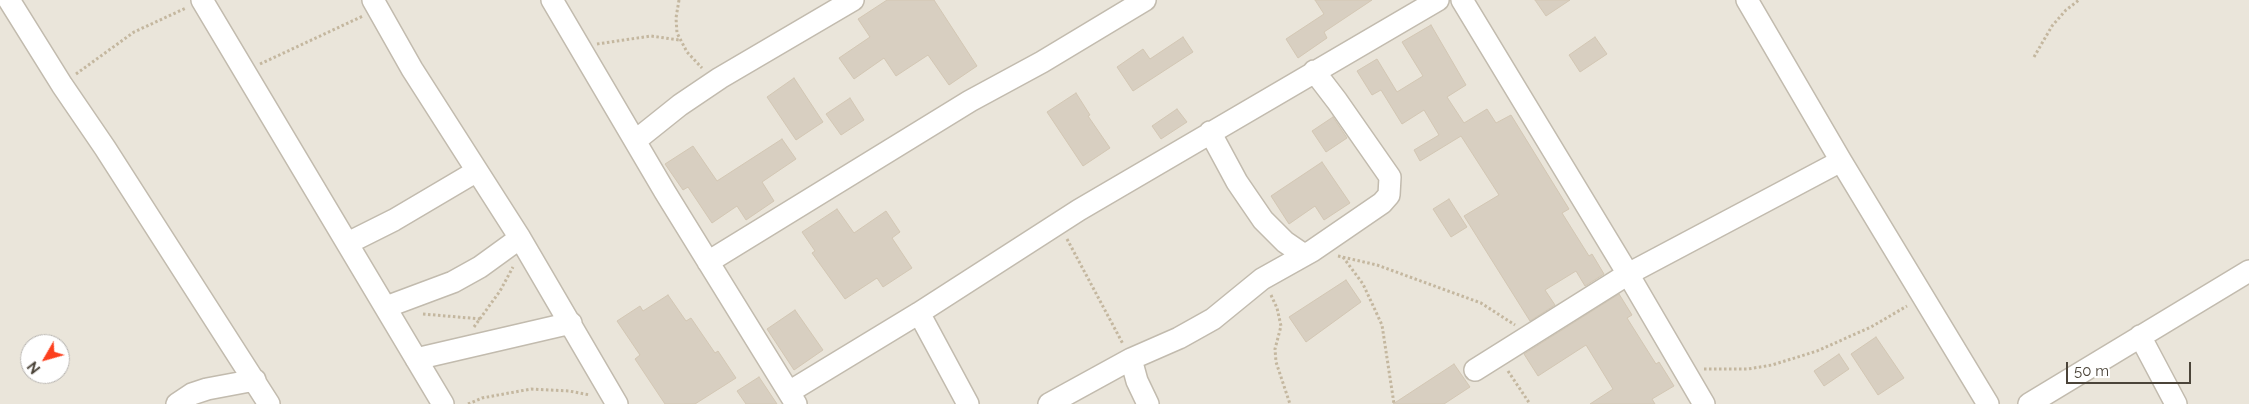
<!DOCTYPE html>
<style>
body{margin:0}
#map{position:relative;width:2249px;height:404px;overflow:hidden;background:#f6f3ec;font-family:Raleway,sans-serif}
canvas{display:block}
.north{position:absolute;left:20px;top:334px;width:50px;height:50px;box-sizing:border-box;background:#fff;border:1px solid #b7b4b0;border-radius:50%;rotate:232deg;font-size:14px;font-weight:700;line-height:20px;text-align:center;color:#4b4439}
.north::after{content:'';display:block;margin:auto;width:18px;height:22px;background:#fc3f1d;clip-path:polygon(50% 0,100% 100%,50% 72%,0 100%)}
.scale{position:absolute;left:2066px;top:362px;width:125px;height:22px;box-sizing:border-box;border:2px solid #4b4439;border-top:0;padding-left:6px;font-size:15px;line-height:18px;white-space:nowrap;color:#4b4439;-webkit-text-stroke:4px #fff;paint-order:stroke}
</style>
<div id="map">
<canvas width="2249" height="404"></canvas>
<div class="north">N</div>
<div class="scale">50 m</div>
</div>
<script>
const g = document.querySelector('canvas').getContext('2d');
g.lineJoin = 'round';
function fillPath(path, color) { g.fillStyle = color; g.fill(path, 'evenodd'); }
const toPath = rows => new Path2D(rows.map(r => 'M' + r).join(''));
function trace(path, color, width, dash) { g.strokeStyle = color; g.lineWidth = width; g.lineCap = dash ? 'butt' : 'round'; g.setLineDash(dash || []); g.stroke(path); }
fillPath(toPath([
 [0,0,2249,0,2249,404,0,404],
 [30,344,60,344,60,374,30,374]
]), '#eae5da');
const building = toPath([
 [887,0,934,0,977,66,949,85,928,55,896,76,884,58,854,79,839,58,870,37,858,19,887,0],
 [1315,0,1372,0,1324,32,1327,38,1298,58,1286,39,1324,14,1315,0],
 [1535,0,1570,0,1546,16,1535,0],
 [1431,25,1466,85,1447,97,1464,123,1487,109,1496,123,1511,115,1569,209,1562,213,1589,256,1592,254,1604,274,1585,286,1576,271,1545,290,1555,305,1530,321,1464,216,1499,195,1461,136,1420,161,1414,150,1439,135,1424,110,1402,124,1381,90,1372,95,1357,71,1377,59,1397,92,1423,76,1402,42,1431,25],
 [1183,37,1193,52,1133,91,1117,67,1143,49,1150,59,1183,37],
 [1595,37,1607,54,1580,72,1569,55,1595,37],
 [794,78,823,122,796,140,767,97,794,78],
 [1076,93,1090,115,1088,116,1110,148,1083,166,1047,112,1076,93],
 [850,98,864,120,841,135,826,114,850,98],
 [1177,109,1187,122,1161,139,1152,126,1177,109],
 [1333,117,1347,138,1326,152,1312,131,1333,117],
 [782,139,796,159,762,182,774,201,746,220,737,206,712,223,688,187,683,190,665,164,693,146,717,181,782,139],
 [1322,162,1350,203,1324,220,1315,206,1289,224,1271,196,1322,162],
 [1449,199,1467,227,1451,237,1433,209,1449,199],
 [837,209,854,233,886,211,900,232,892,238,912,268,883,287,877,278,845,299,812,253,815,251,802,232,837,209],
 [1346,280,1361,302,1306,342,1289,317,1346,280],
 [1619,294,1632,315,1627,318,1656,364,1659,362,1674,386,1652,399,1655,404,1590,404,1613,389,1586,345,1538,376,1524,354,1619,294],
 [668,295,686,321,691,318,715,353,718,351,736,378,695,404,665,404,635,359,640,355,617,321,640,306,643,311,668,295],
 [795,310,823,350,794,370,767,329,795,310],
 [1876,337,1904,378,1878,395,1851,354,1876,337],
 [1839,354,1849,369,1824,386,1814,371,1839,354],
 [1454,364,1470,387,1444,404,1393,404,1454,364],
 [759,377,777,404,746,404,737,391,759,377]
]);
fillPath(building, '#d8cfc1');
trace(building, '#d3c7b4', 1);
const minor = toPath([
 [9,0,62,85,105,148,269,404],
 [202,0,443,404],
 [373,0,412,69,520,238,617,404],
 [552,0,665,192,796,404],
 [1462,0,1628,274,1704,404],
 [1747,0,1841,161,1988,404],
 [1210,132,1237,182,1263,220,1285,242,1304,255],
 [635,141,680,105,720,78,853,0],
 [348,243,394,220,477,171],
 [708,262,970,101,1042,62,1145,0],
 [386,307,453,282,480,267,520,238],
 [919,313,968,404],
 [2140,336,2176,404],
 [416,359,571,323],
 [1131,359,1137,381,1148,404],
 [1475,370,1628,274,1841,161],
 [789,392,919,313,1079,210,1438,0],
 [177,404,192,394,207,389,255,380],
 [1049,404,1131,359,1179,338,1213,319,1262,279,1312,251,1382,203,1389,195,1390,177,1337,101,1314,71],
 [2029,404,2249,271]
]);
trace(minor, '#c2bbae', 24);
trace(toPath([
 [679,0,676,18,677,33,687,52,702,68],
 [597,44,651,36,679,40],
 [2034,57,2052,26,2066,10,2079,0],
 [260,64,363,16],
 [76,74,134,32,186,8],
 [1067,239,1123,344],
 [1338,256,1377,265,1481,303,1515,325],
 [1343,257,1363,284,1382,325,1394,404],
 [1271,295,1277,308,1281,326,1275,349,1276,362,1290,404],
 [423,314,481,319],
 [474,327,500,291,513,267],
 [1704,369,1748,369,1772,365,1817,351,1871,327,1907,306],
 [1508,371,1530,404],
 [468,404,482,398,531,389,569,391,590,395]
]), '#c4b79f', 3, [2.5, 2.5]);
trace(minor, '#fff', 21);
</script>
